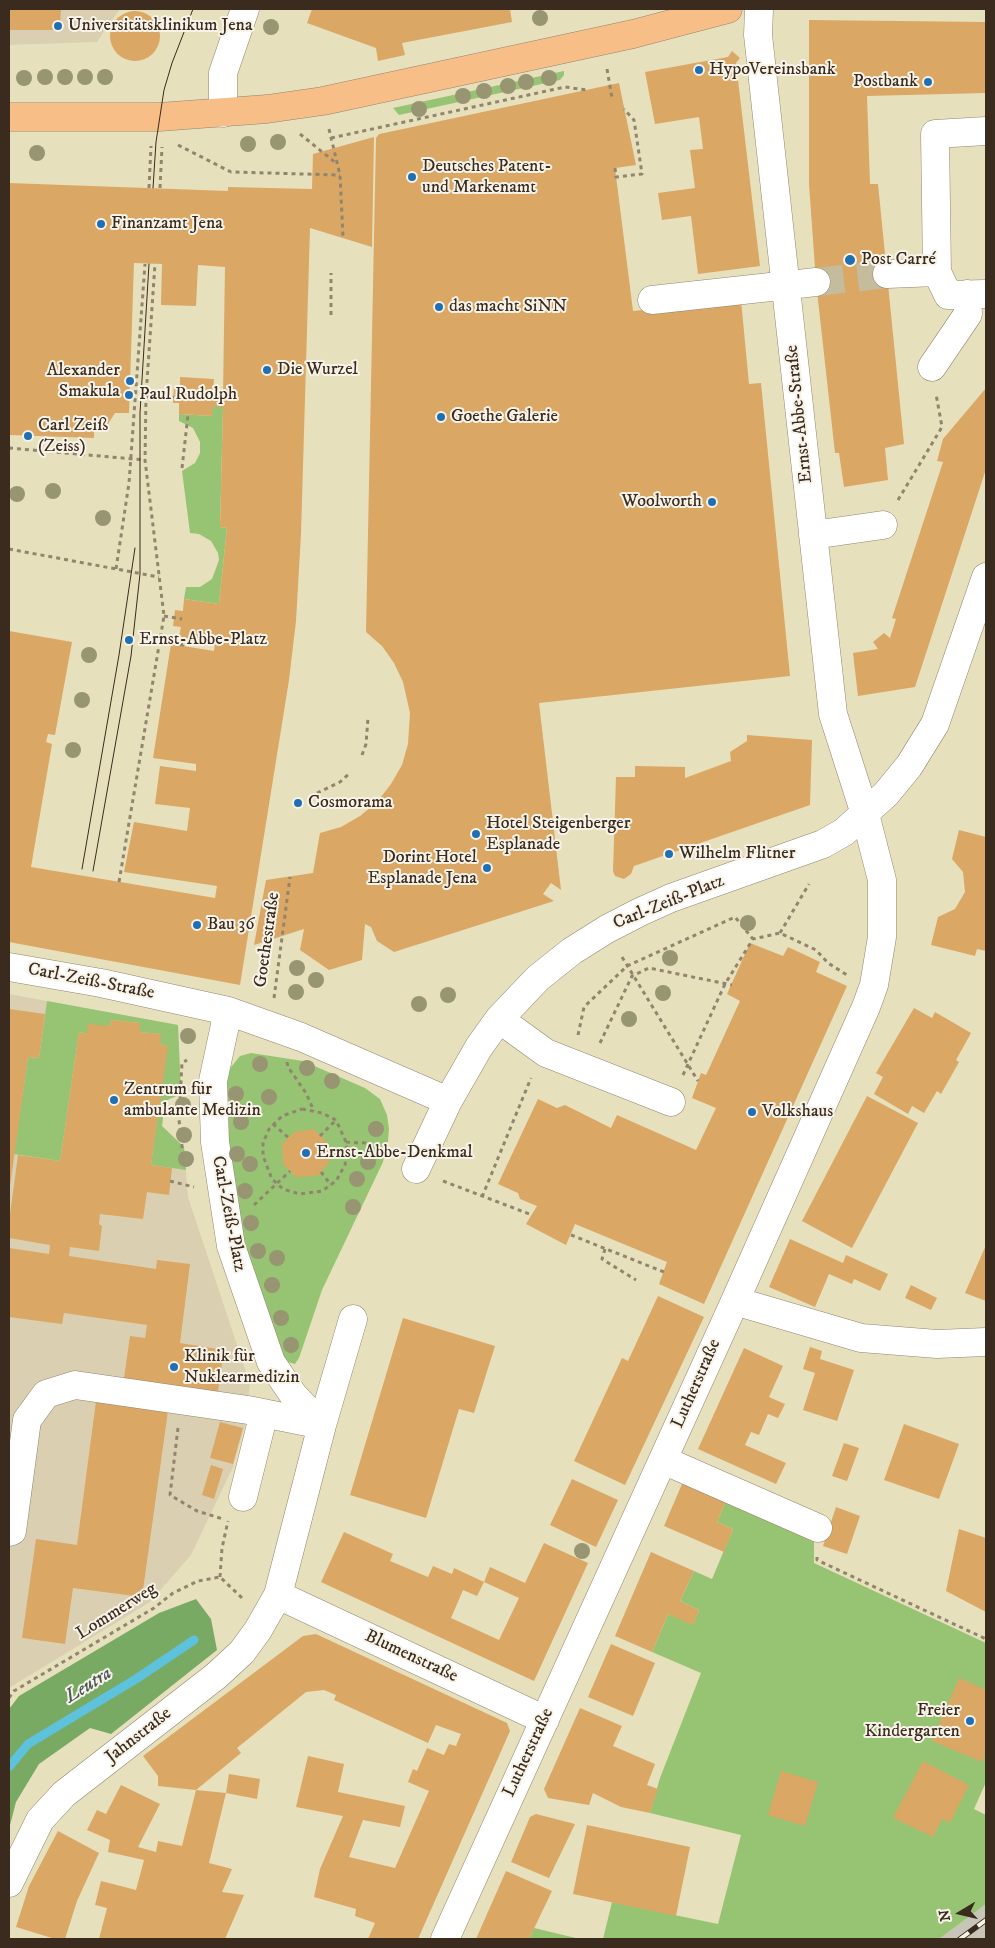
<!DOCTYPE html>
<meta charset="utf-8">
<style>
body{margin:0}
#map{position:relative;width:995px;height:1948px;overflow:hidden;background:#e7e0bd;font-family:"IM FELL DW Pica",serif}
canvas{display:block}
.frame{position:absolute;inset:0;border:10px solid #3b2a1e;pointer-events:none}
.north{position:absolute;left:935px;top:1888px;width:50px;height:50px;-webkit-text-stroke:4px #f7f3e8;paint-order:stroke;rotate:261deg;font-size:14px;font-weight:700;line-height:20px;text-align:center;color:#3b2a1e}
.north::after{content:'';display:block;margin:auto;width:18px;height:22px;background:#3b2a1e;clip-path:polygon(50% 0,100% 100%,50% 72%,0 100%)}
</style>
<div id="map">
<canvas width="995" height="1948"></canvas>
<div class="frame"></div>
<div class="north">N</div>
</div>
<script>
const g = document.querySelector('canvas').getContext('2d');
g.lineJoin = 'round';
function fillPath(path, color) { g.fillStyle = color; g.fill(path, 'evenodd'); }
const toPath = rows => new Path2D(rows.map(r => 'M' + r).join(''));
function trace(path, color, width, dash) { g.strokeStyle = color; g.lineWidth = width; g.lineCap = dash ? 'butt' : 'round'; g.setLineDash(dash || []); g.stroke(path); }
function drawText(font, color, halo, rows, align = 'center') {
  g.font = font + ' "IM FELL DW Pica",serif'; g.lineWidth = 4; g.setLineDash([]); g.textBaseline = 'middle'; g.strokeStyle = halo; g.fillStyle = color; for (const [text, x, y, turn = 0] of rows) {
    g.save(); g.translate(x, y); g.rotate((+turn || 0) * Math.PI / 180); g.textAlign = isNaN(turn) ? turn : align; if (halo) g.strokeText(text, 0, 0); g.fillText(text, 0, 0); g.restore();
  }
}
fillPath(toPath([
 [9,9,122,9,119,10,97,42,9,45],
 [9,994,178,1025,181,1094,165,1101,162,1126,184,1147,188,1197,250,1384,245,1425,233,1467,191,1555,150,1602,9,1688]
]), '#dad0b1');
fillPath(toPath([
 [986,1904,986,1939,939,1939]
]), '#c6c5b8');
fillPath(toPath([
 [564,71,564,75,560,80,399,115,393,108],
 [212,407,223,407,220,527,227,528,219,604,184,599,186,587,200,587,212,579,219,560,218,553,211,541,199,534,190,533,182,471,195,463,200,453,200,442,193,428,179,421,179,414,212,416],
 [47,1001,178,1025,181,1094,165,1101,162,1126,184,1147,186,1170,151,1165,167,1046,160,1044,160,1034,140,1032,140,1023,111,1020,110,1026,87,1034,79,1032,60,1161,14,1154,28,1057,39,1058],
 [251,1053,303,1061,365,1088,380,1099,387,1115,389,1129,388,1141,383,1162,322,1290,299,1358,295,1364,284,1361,253,1277,232,1184,225,1085,231,1067,240,1056],
 [728,1496,814,1530,814,1563,986,1643,986,1782,974,1809,986,1815,986,1904,939,1939,603,1939,612,1902,718,1924,741,1835,650,1813,660,1778,701,1673,652,1652,668,1614,693,1624,699,1610,680,1601,694,1571,712,1579,733,1529,717,1522],
 [534,1928,580,1939,529,1939]
]), '#97c472');
fillPath(toPath([
 [196,1599,211,1619,217,1650,111,1734,90,1728,39,1764,16,1802,9,1829,9,1709,19,1696,159,1613]
]), '#79aa64');
trace(toPath([
 [9,1767,28,1744,136,1679,194,1640]
]), '#5ec2dc', 9);
fillPath(toPath([
 [9,9,61,9,60,30,9,30],
 [312,9,510,9,512,22,402,43,405,55,378,61,376,48,307,23],
 '110 36a25 25 0 1 1 50 0a25 25 0 1 1-50 0Z',
 [809,20,986,22,986,93,867,96,870,184,878,184,904,444,885,448,888,480,844,487,839,453,835,453,816,282,809,184],
 [732,51,740,58,736,63,760,266,698,274,691,216,662,220,658,193,695,188,690,150,703,149,699,117,655,124,645,72,728,57],
 [619,83,636,165,615,168,633,311,741,300,749,384,761,383,790,676,539,703,561,890,551,883,543,894,554,901,394,952,377,941,371,927,365,924,362,960,329,970,300,950,304,929,254,945,266,880,313,873,320,833,341,827,360,816,377,802,391,784,402,765,408,744,410,713,403,682,394,663,382,646,366,632,376,138,379,134,384,133],
 [374,137,372,247,310,228,301,534,296,621,289,680,240,985,9,942,9,631,72,642,55,735,48,734,46,742,52,744,31,867,215,898,217,886,124,872,134,822,187,831,190,808,155,804,160,766,196,771,196,764,153,758,171,644,214,651,215,642,179,637,181,627,173,626,175,610,183,611,184,599,219,604,227,528,220,527,223,407,212,407,212,416,179,414,179,403,173,403,174,386,180,387,180,377,214,379,213,392,223,393,225,267,198,265,196,306,161,305,162,264,134,263,129,413,115,413,108,424,94,431,94,438,9,435,9,183,228,191,228,187,312,189,313,154],
 [986,388,986,469,915,687,858,696,853,653,878,649,873,642,884,633,890,638,896,619,892,618,943,462,937,461,943,439],
 [747,735,812,740,810,805,634,866,631,874,624,879,615,876,613,871,616,777,635,777,635,766,685,767,685,778,731,761,730,752,747,741],
 [959,830,986,837,986,951,977,949,975,956,931,945,938,917,955,909,965,892,963,872,952,859],
 [750,943,783,956,788,947,820,962,816,972,847,986,704,1304,659,1284,667,1262,575,1224,566,1245,526,1224,537,1206,520,1199,518,1193,498,1184,538,1099,557,1108,565,1105,611,1128,617,1115,696,1150,716,1108,692,1098,701,1073,706,1075,740,1001,727,994],
 [914,1008,932,1018,935,1012,971,1033,956,1060,959,1062,941,1094,937,1091,924,1113,912,1106,908,1114,874,1094,883,1077,876,1073],
 [9,1009,45,1014,39,1058,28,1057,10,1186],
 [111,1020,140,1023,140,1032,161,1034,160,1044,168,1046,151,1165,172,1168,169,1195,147,1192,143,1219,100,1214,99,1224,102,1226,99,1251,70,1247,69,1256,156,1269,157,1260,190,1264,180,1343,224,1350,217,1398,123,1385,130,1336,145,1338,147,1325,64,1313,62,1324,9,1317,9,1248,49,1254,50,1245,9,1238,9,1222,18,1155,60,1161,79,1032,87,1034,88,1024,110,1026],
 [867,1096,918,1123,852,1248,802,1221],
 [314,1129,328,1143,329,1163,317,1176,296,1177,283,1164,282,1144,294,1132],
 [790,1239,843,1263,846,1255,888,1274,880,1291,854,1279,852,1284,829,1274,815,1307,769,1287],
 [986,1245,986,1301,965,1293],
 [911,1285,937,1298,931,1310,905,1298],
 [658,1296,704,1317,625,1485,574,1461,622,1358,628,1361],
 [403,1318,495,1346,474,1413,459,1409,426,1518,350,1495],
 [810,1347,822,1351,820,1359,854,1370,837,1421,803,1410,815,1373,803,1369],
 [744,1348,783,1366,769,1397,785,1404,778,1418,768,1414,759,1435,751,1432,745,1445,786,1463,776,1484,698,1449],
 [96,1401,168,1411,142,1597,73,1588,65,1644,22,1638,36,1539,77,1545],
 [220,1422,243,1428,233,1464,210,1458],
 [904,1424,959,1444,939,1499,884,1480],
 [844,1443,859,1448,847,1481,832,1476],
 [211,1465,223,1469,214,1499,202,1495],
 [685,1477,728,1496,717,1522,733,1529,724,1552,664,1526],
 [572,1479,618,1500,596,1547,550,1525],
 [836,1507,860,1516,847,1554,823,1546],
 [959,1529,986,1538,986,1612,946,1591],
 [344,1532,393,1554,390,1561,428,1577,433,1566,452,1574,454,1568,484,1582,490,1567,525,1583,544,1543,588,1563,534,1681,321,1582],
 [484,1582,519,1598,499,1640,451,1618,463,1590,477,1596],
 [651,1552,694,1571,680,1601,699,1610,693,1625,668,1614,652,1652,615,1636],
 [316,1634,507,1723,510,1731,418,1939,368,1939,375,1923,355,1916,356,1909,314,1897,320,1869,343,1816,296,1807,308,1756,344,1764,338,1792,405,1806,400,1827,363,1820,349,1857,395,1868,429,1791,408,1782,413,1769,417,1771,427,1748,444,1755,449,1744,456,1746,461,1734,436,1725,428,1743,334,1700,336,1695,324,1690,306,1692,237,1748,241,1753,196,1790,158,1786,158,1776,143,1756,303,1636],
 [611,1644,655,1663,633,1716,588,1697],
 [959,1678,986,1690,986,1752,982,1762,932,1741],
 [580,1708,622,1726,613,1746,655,1764,647,1785,658,1789,650,1813,621,1807,593,1793,589,1805,548,1798,544,1789],
 [923,1761,969,1785,950,1823,942,1819,933,1837,893,1818],
 [781,1771,818,1782,805,1826,768,1815],
 [229,1774,260,1779,257,1799,226,1793],
 [121,1785,160,1804,138,1847,156,1852,158,1841,182,1846,196,1790,226,1793,209,1863,232,1869,222,1892,244,1895,225,1939,99,1939,107,1908,95,1905,101,1881,136,1890,144,1860,108,1852,110,1840,87,1830,97,1810,106,1814],
 [536,1814,575,1824,549,1878,511,1862,530,1817],
 [587,1825,690,1847,676,1916,573,1894],
 [58,1831,99,1853,77,1901,65,1939,55,1939,16,1927,29,1886],
 [506,1871,552,1891,529,1939,476,1939]
]), '#daa765');
trace(toPath([
 [816,282,887,274]
]), '#c5bc9d', 28, [28, 14]);
const minor = toPath([
 [223,113,223,73,245,9],
 [937,272,948,295,985,294],
 [887,274,937,272,935,134,986,131],
 [652,300,816,282],
 [932,367,968,314,967,294],
 [813,535,883,525],
 [9,967,101,983,228,1011,301,1037,448,1101],
 [228,1011,213,1081,215,1142,231,1246,271,1362,294,1396,322,1425],
 [499,1019,546,1053,671,1102],
 [416,1169,448,1101,479,1047,499,1019,538,978,572,951,607,929,640,912,671,898,823,844,844,832,886,794,909,766,935,724,986,577],
 [735,1301,861,1338,937,1344,986,1342],
 [663,1460,818,1528],
 [243,1497,264,1413],
 [9,1532,12,1531,27,1420,46,1394,75,1385,248,1410,322,1425],
 [278,1595,545,1720],
 [9,1883,40,1820,64,1794,216,1676,242,1652,258,1630,278,1595,322,1425,353,1319],
 [445,1939,735,1301,866,1007,874,985,882,937,882,880,865,814,833,714,758,35,759,9]
]);
const major = toPath([
 [9,117,159,117,267,109,323,101,633,34,728,9]
]);
trace(minor, '#91856e', 29);
trace(major, '#91856e', 29);
trace(toPath([
 [607,69,612,98],
 [329,129,340,175,343,237],
 [300,134,336,163],
 [331,138,565,87,587,90],
 [178,145,231,172,340,175],
 [615,168,616,177,642,174,634,120,624,109],
 [149,188,151,146],
 [160,188,162,147],
 [331,315,331,273],
 [146,396,180,398],
 [9,448,145,460],
 [182,468,188,415],
 [898,500,942,427,936,394],
 [9,549,159,577],
 [116,569,129,483,145,264],
 [164,616,182,619],
 [164,641,183,645,184,638],
 [362,755,366,744,368,718],
 [317,793,340,782,350,773],
 [119,882,164,616,145,460,146,396,155,264],
 [780,933,809,884],
 [622,957,698,1081],
 [274,998,290,877],
 [578,1035,584,1007,627,966,735,917,753,939],
 [600,1043,632,976,649,968,732,985],
 [287,1062,288,1067,306,1093,314,1111],
 [683,1075,725,984,753,939,780,933,816,950,828,963,847,975],
 [302,1109,322,1113,336,1120,346,1142,347,1150,345,1165,336,1181,322,1191,300,1194,283,1189,272,1179,263,1156,263,1143,269,1129,282,1116,302,1109],
 [273,1124,289,1138],
 [320,1136,336,1120],
 [346,1142,365,1143,390,1155],
 [184,1164,179,1120,182,1063,187,1060],
 [321,1172,331,1185],
 [170,1181,194,1187],
 [443,1181,532,1215],
 [482,1197,531,1078],
 [254,1205,290,1171],
 [571,1235,664,1272],
 [605,1249,602,1259,636,1280],
 [178,1428,170,1495,197,1511,223,1519],
 [817,1557,817,1560,986,1639],
 [220,1577,222,1548,228,1521],
 [9,1698,14,1691,154,1608,173,1593,198,1581,220,1577,242,1598]
]), '#91856e', 3, [4, 4]);
trace(minor, '#fff', 28);
trace(major, '#f7be88', 28);
trace(toPath([
 [153,188,156,142,164,90,172,63,193,9],
 [82,869,119,655,135,548],
 [93,871,131,656,140,574,140,413,149,264]
]), '#3b2a1e', 1);
const rail = toPath([
 [960,1939,986,1920]
]);
trace(rail, '#3b2a1e', 5.5);
trace(rail, '#f7f3e8', 4, [11]);
g.fillStyle = '#989573';
for (const [x, y] of [
 [540,18],
 [271,27],
 [45,77],
 [65,77],
 [85,77],
 [105,77],
 [24,78],
 [549,78],
 [526,82],
 [508,86],
 [484,91],
 [463,96],
 [419,109],
 [278,142],
 [248,144],
 [37,153],
 [53,491],
 [17,494],
 [103,518],
 [89,655],
 [82,700],
 [73,750],
 [748,923],
 [670,958],
 [297,968],
 [316,980],
 [296,992],
 [663,993],
 [448,995],
 [419,1004],
 [629,1019],
 [188,1036],
 [260,1064],
 [307,1068],
 [332,1081],
 [236,1094],
 [269,1097],
 [183,1105],
 [241,1122],
 [376,1129],
 [184,1135],
 [237,1154],
 [186,1159],
 [368,1162],
 [250,1164],
 [357,1179],
 [245,1191],
 [353,1207],
 [251,1223],
 [258,1251],
 [277,1258],
 [272,1285],
 [281,1318],
 [291,1345],
 [582,1551]
]) { g.beginPath(); g.arc(x, y, 8, 0, 2 * Math.PI); g.fill(); }
for (const [x, y, r, color] of [
 [58,26,5,"#1f6fb2"],
 [699,70,5,"#1f6fb2"],
 [928,82,5,"#1f6fb2"],
 [412,177,5,"#1f6fb2"],
 [101,224,5,"#1f6fb2"],
 [850,260,6,"#1f6fb2"],
 [439,307,5,"#1f6fb2"],
 [267,370,5,"#1f6fb2"],
 [130,381,5,"#1f6fb2"],
 [129,395,5,"#1f6fb2"],
 [441,417,5,"#1f6fb2"],
 [28,436,5,"#1f6fb2"],
 [712,502,5,"#1f6fb2"],
 [129,640,5,"#1f6fb2"],
 [298,803,5,"#1f6fb2"],
 [476,834,5,"#1f6fb2"],
 [669,854,5,"#1f6fb2"],
 [487,868,5,"#1f6fb2"],
 [197,925,5,"#1f6fb2"],
 [114,1100,5,"#1f6fb2"],
 [752,1112,5,"#1f6fb2"],
 [306,1153,5,"#1f6fb2"],
 [174,1367,5,"#1f6fb2"],
 [970,1721,5,"#1f6fb2"]
]) { const dot = new Path2D(); dot.arc(x, y, r, 0, 2 * Math.PI); g.fillStyle = color; g.fill(dot); trace(dot, '#f7f3e8', 2); }
drawText('18px', '#3b2a1e', '#f7f3e8', [
 ["Universitätsklinikum Jena",68,26],
 ["HypoVereinsbank",709,70],
 ["Postbank",918,82,"right"],
 ["Deutsches Patent-",422,167],
 ["und Markenamt",422,188],
 ["Finanzamt Jena",111,224],
 ["Post Carré",861,260],
 ["das macht SiNN",449,307],
 ["Die Wurzel",277,370],
 ["Alexander",120,371,"right"],
 ["Smakula",120,392,"right"],
 ["Paul Rudolph",139,395],
 ["Goethe Galerie",451,417],
 ["Carl Zeiß",38,426],
 ["(Zeiss)",38,447],
 ["Woolworth",702,502,"right"],
 ["Ernst-Abbe-Platz",139,640],
 ["Cosmorama",308,803],
 ["Hotel Steigenberger",486,824],
 ["Esplanade",486,845],
 ["Wilhelm Flitner",679,854],
 ["Dorint Hotel",477,858,"right"],
 ["Esplanade Jena",477,879,"right"],
 ["Bau 36",207,925],
 ["Zentrum für",124,1090],
 ["ambulante Medizin",124,1111],
 ["Volkshaus",762,1112],
 ["Ernst-Abbe-Denkmal",316,1153],
 ["Klinik für",184,1357],
 ["Nuklearmedizin",184,1378],
 ["Freier",960,1711,"right"],
 ["Kindergarten",960,1732,"right"]
], 'left');
drawText('18px', '#3b2a1e', '#f7f3e8', [
 ["Ernst-Abbe-Straße",800,414,-96],
 ["Carl-Zeiß-Platz",669,903,-22],
 ["Goethestraße",268,940,-82],
 ["Carl-Zeiß-Straße",91,982,11],
 ["Carl-Zeiß-Platz",228,1214,79],
 ["Lutherstraße",697,1384,-66],
 ["Lommerweg",117,1612,-32],
 ["Blumenstraße",411,1657,25],
 ["Jahnstraße",139,1736,-38],
 ["Lutherstraße",529,1753,-65]
]);
drawText('italic 19px', '#465857', '#f7f3e8', [
 ["Leutra",89,1686,-32]
]);
</script>
